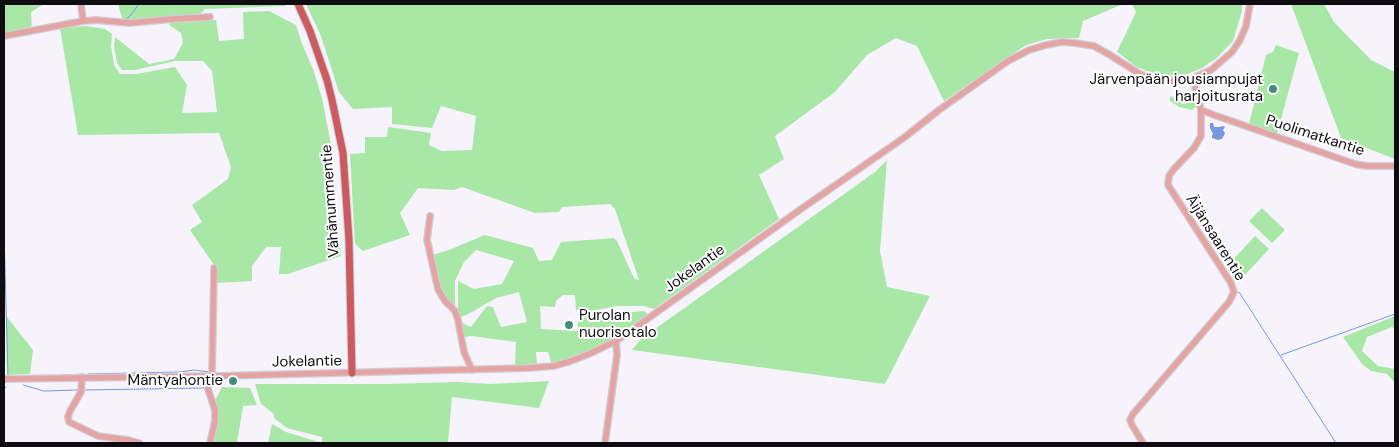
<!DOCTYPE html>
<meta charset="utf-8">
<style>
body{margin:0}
#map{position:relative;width:1399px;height:447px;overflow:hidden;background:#f6f3fd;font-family:"DM Sans",sans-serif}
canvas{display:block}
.frame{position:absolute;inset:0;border:5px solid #0e0c11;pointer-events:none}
</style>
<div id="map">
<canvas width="1399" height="447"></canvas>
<div class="frame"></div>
</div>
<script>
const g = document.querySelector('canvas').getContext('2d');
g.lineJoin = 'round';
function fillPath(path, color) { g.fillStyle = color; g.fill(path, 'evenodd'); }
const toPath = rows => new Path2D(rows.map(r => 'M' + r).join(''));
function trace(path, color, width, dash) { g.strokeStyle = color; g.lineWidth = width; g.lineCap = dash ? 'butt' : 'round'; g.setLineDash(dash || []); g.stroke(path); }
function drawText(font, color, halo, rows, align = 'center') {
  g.font = font + ' "DM Sans",sans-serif'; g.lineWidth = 4; g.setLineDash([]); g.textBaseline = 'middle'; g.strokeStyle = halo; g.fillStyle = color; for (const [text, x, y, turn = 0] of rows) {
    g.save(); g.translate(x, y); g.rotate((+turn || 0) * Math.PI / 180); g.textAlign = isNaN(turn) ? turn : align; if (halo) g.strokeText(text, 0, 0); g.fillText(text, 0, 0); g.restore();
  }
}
fillPath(toPath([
 [4,4,44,4,31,12,32,34,4,39],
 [118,4,285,4,286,6,205,9,198,16,125,22,122,18],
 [306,4,1123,4,1083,21,1079,38,1047,39,1026,45,944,101,917,46,896,38,867,55,835,92,775,136,784,159,759,175,779,219,654,309,644,306,616,306,587,312,576,310,575,295,563,295,556,301,555,307,540,306,541,329,578,331,578,317,644,311,648,314,617,338,580,355,552,365,548,352,536,352,537,365,527,366,515,365,516,342,471,336,464,337,462,323,471,327,487,306,493,307,501,327,527,322,519,292,496,298,472,312,459,318,458,313,458,281,474,289,502,284,514,261,476,250,464,262,455,281,455,309,446,300,440,288,433,255,449,250,485,235,533,248,539,261,552,260,561,242,614,238,617,241,634,278,639,280,615,209,610,204,562,207,559,212,535,213,462,187,454,190,418,188,400,213,410,235,363,251,355,244,350,154,365,153,365,137,387,137,388,127,431,133,429,145,442,151,472,150,476,116,441,106,432,128,392,124,392,107,353,109,339,92,321,36],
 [1132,4,1242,4,1242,11,1233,41,1217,58,1202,68,1183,76,1157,75,1137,67,1117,52,1136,12],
 [1291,4,1324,4,1334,22,1371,60,1395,72,1395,159,1341,138],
 [269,11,296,25,302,44,313,69,322,98,333,155,335,193,332,234,334,242,340,247,341,256,288,274,279,274,281,247,266,247,252,266,252,281,216,283,216,268,190,230,202,222,192,205,228,179,231,167,219,133,78,135,60,28,86,26,105,29,112,34,111,46,114,65,120,74,136,74,175,67,187,85,182,113,217,112,212,71,203,61,175,61,135,70,122,70,117,63,114,46,115,37,149,64,174,59,183,43,181,33,169,25,171,21,216,20,219,41,244,39,243,12],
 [1276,45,1299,53,1277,134,1249,124,1266,55,1273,52],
 [1171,96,1180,101,1182,104,1195,102,1196,107,1192,110,1179,107,1169,100],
 [887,160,880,251,887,287,930,296,885,384,632,350,641,339,875,172],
 [1262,208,1285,230,1272,243,1249,221],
 [1255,236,1269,249,1244,276,1230,263],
 [6,316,33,350,30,374,7,375],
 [1395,316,1395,329,1392,327,1367,337,1362,351,1378,366,1395,369,1395,383,1387,374,1371,371,1362,364,1343,337],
 [549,381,539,408,452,397,448,443,268,443,272,424,286,432,322,443,322,437,287,428,274,418,274,414,261,404,255,384,387,384,458,382,490,384],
 [222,387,250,388,257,405,243,406,237,443,208,443,215,410,215,401]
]), '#a9e7a7');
fillPath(toPath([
 [1210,123,1213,123,1214,127,1219,127,1223,126,1225,127,1223,130,1225,133,1222,139,1218,140,1212,138,1212,135,1213,134,1210,128]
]), '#7898dd');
trace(toPath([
 [125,20,130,16,139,4],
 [118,26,118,25],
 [4,232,8,376,4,376],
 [1239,292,1336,443],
 [1281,355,1395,314],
 [88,374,180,372,194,370,209,372],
 [8,376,17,376],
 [49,376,84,374],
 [23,385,44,391,78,390],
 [4,389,6,387],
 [85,390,204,388]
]), '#7898dd', 1);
const minor = toPath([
 [81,4,83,21],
 [4,36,83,21,96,20,129,23,173,19,210,17],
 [1201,110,1214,115,1355,164,1367,166,1395,166],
 [430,216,427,240,438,289,445,301,455,311,458,320,464,352,472,370],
 [207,376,208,389,215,410,215,421,210,443],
 [212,376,214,268],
 [82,378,81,392,70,411,68,417,69,422,98,436,128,440,139,443],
 [4,379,219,376,528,368,554,366,568,362,589,354,616,341,629,332,801,209,905,137,939,110,1008,61,1029,50,1046,45,1062,42,1075,43,1094,46,1110,55,1140,74,1156,80,1171,81,1193,78,1211,70,1232,52,1240,40,1246,26,1250,4],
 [605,443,617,355,616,341],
 [1143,443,1132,425,1130,420,1133,414,1229,302,1234,292,1231,283,1168,185,1169,176,1174,169,1194,148,1201,136,1201,110,1193,78]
]);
const major = toPath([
 [298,4,310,31,327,80,332,100,343,153,349,240,352,373]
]);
trace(minor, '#d1ced7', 8);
trace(major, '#d1ced7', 9);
trace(minor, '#e4a4a3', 5.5);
trace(major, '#cc5b5f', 7);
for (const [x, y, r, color] of [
 [1273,89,5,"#468b7f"],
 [569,325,5,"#468b7f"],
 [233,381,5,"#468b7f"]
]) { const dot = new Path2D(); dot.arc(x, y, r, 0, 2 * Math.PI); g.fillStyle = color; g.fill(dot); trace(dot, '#fff', 2); }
drawText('15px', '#0e0c11', '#fff', [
 ["Järvenpään jousiampujat",1263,80],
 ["harjoitusrata",1263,97],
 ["Purolan",579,316,"left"],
 ["nuorisotalo",579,333,"left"],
 ["Mäntyahontie",223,381]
], 'right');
drawText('15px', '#0e0c11', '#fff', [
 ["Puolimatkantie",1315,136,18],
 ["Vähänummentie",331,201,-94],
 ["Äijänsaarentie",1215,238,58],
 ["Jokelantie",695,269,-36],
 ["Jokelantie",307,362,-1]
]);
</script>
